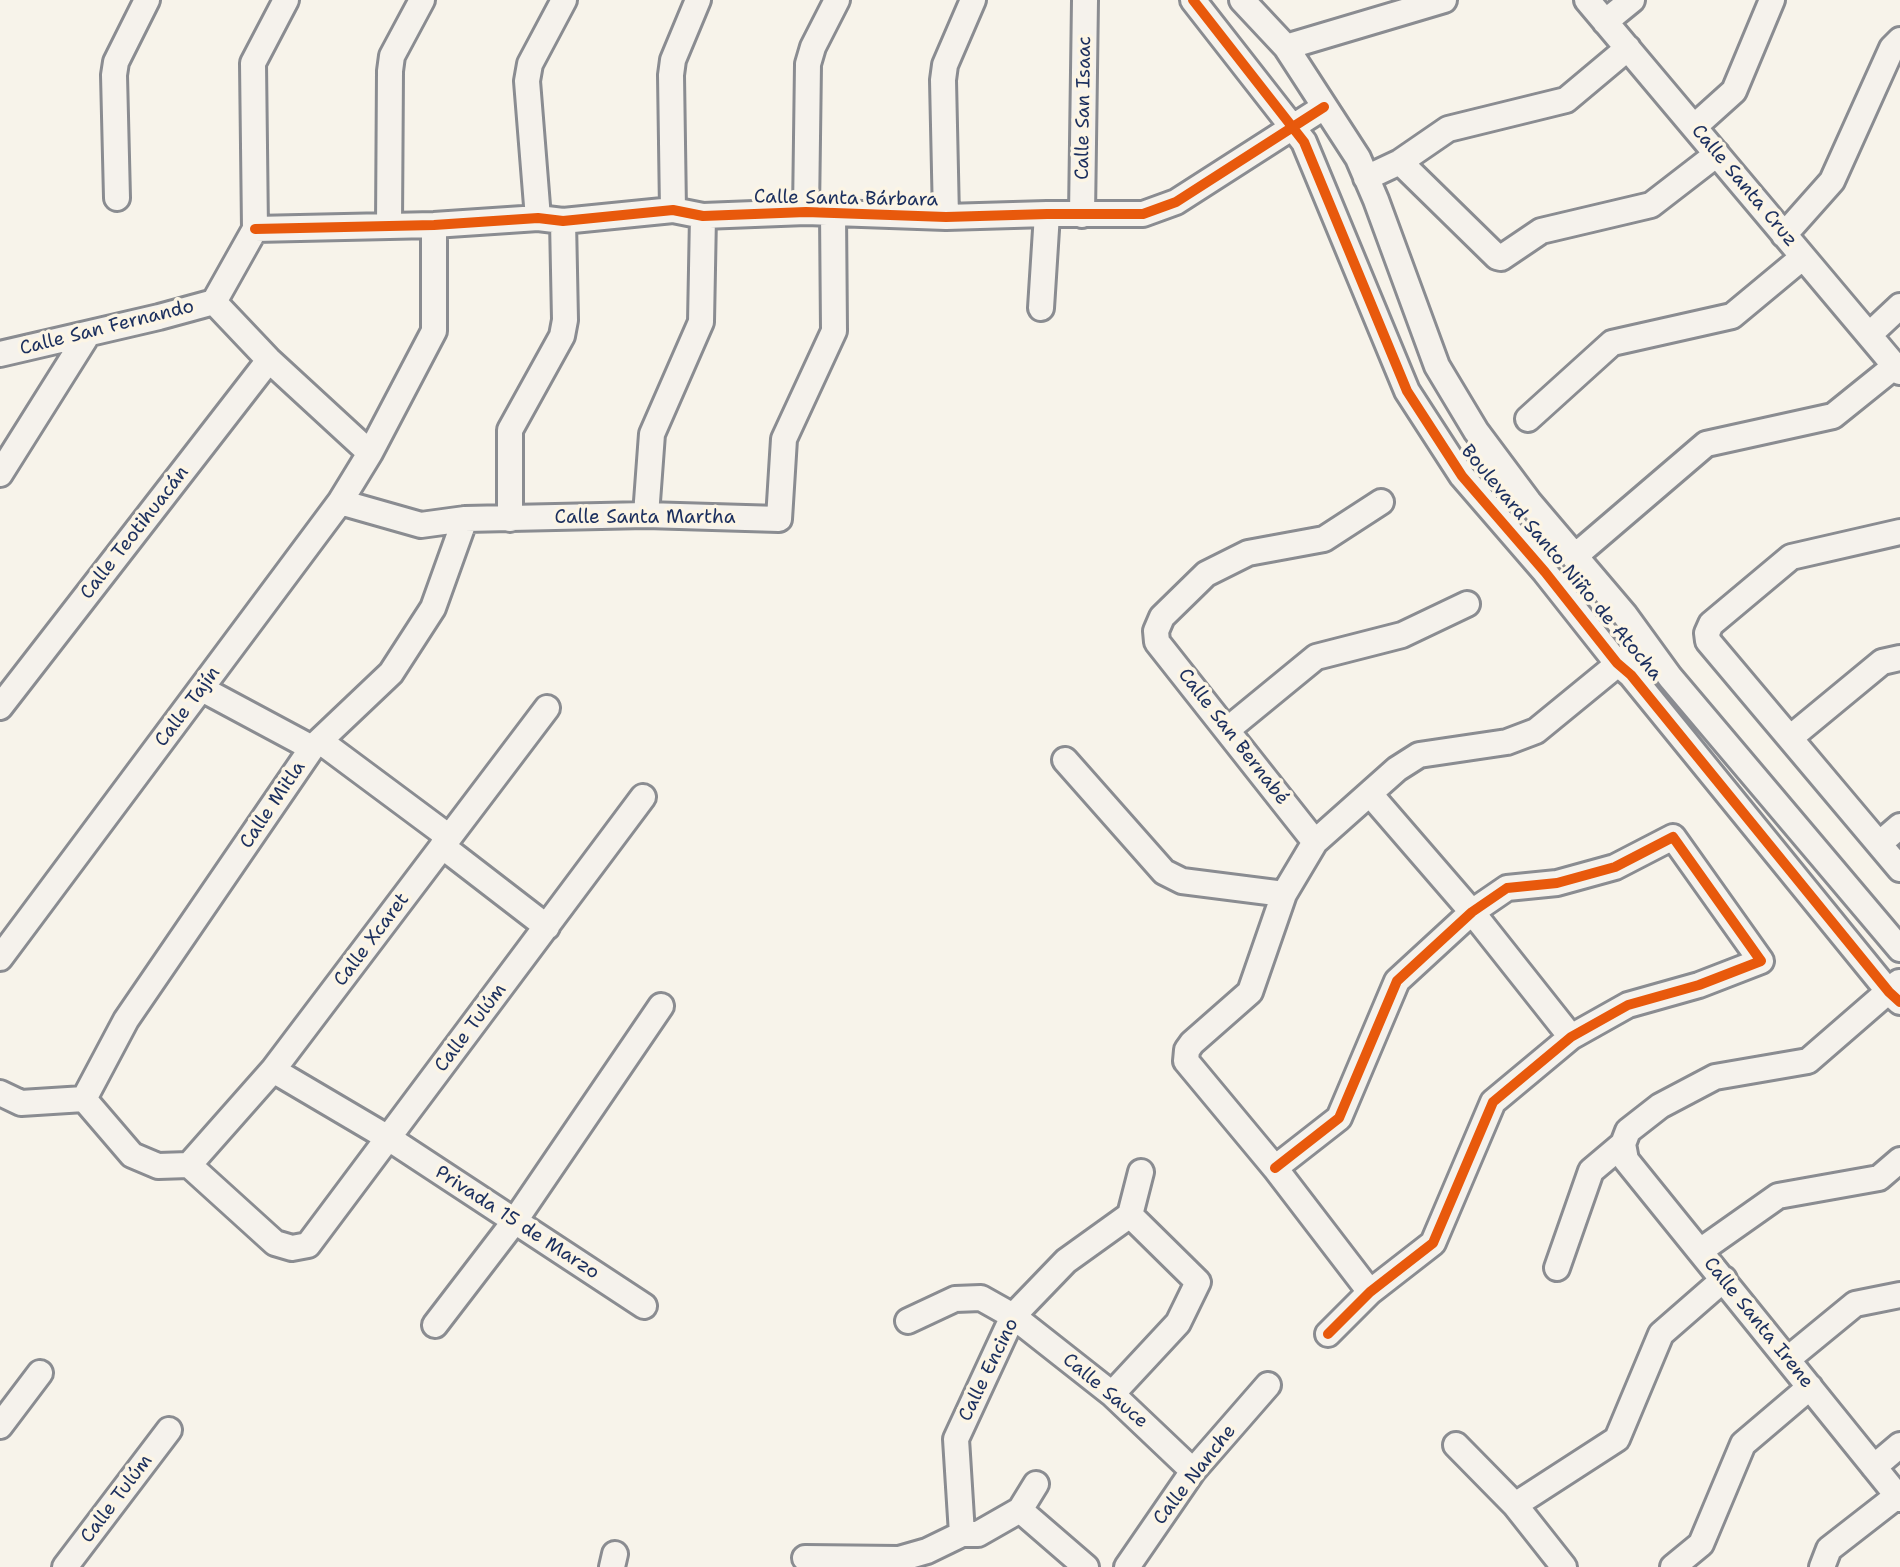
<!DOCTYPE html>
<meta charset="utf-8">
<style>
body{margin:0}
canvas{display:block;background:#f7f3ea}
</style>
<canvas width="1900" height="1567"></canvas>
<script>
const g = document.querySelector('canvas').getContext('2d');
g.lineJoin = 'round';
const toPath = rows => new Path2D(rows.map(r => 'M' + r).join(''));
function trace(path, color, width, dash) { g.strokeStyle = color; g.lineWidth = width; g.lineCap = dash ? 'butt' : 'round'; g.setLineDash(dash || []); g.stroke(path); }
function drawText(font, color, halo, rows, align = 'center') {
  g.font = font + ' "Shantell Sans",sans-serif'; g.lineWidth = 7; g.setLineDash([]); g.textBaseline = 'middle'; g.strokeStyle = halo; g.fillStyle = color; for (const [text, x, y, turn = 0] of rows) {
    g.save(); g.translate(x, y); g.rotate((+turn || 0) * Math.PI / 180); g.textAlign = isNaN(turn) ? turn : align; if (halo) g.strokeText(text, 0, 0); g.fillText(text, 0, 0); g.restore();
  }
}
const minor = toPath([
 [1193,0,1304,142,1407,391,1462,476,1545,572,1617,663,1631,675,1889,992,1900,1002],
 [1242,0,1286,47,1358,158,1376,200,1437,366,1476,431,1529,502,1625,615,1670,677,1900,949],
 [1587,0,1900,372],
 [1605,22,1632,0],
 [1286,47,1444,0],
 [1694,127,1734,91,1772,0],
 [1400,162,1497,257,1501,258,1541,231,1651,205,1717,154],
 [1366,178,1400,162,1448,129,1566,100,1628,48],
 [117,198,114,75,116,62,147,0],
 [673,210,671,75,673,60,698,0],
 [806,212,808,64,813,47,837,0],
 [1082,215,1085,0],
 [946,217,943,80,945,65,973,0],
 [538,218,527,81,530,64,564,0],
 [389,225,390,71,392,56,422,0],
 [255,229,434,225,538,218,563,221,673,210,703,216,806,212,946,217,1047,214,1143,214,1176,202,1324,107],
 [255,229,253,63,286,0],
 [1784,235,1832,181,1892,48,1900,40],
 [214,302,269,360,370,453],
 [1041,308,1047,214],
 [1869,335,1900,306],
 [0,354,159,317,214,302,255,229],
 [1528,419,1612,343,1732,316,1803,257],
 [0,474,88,334],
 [340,502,421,525,465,519,646,515,779,519,784,439,834,331,833,213],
 [646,515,652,434,701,322,703,216],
 [510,519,510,430,562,336,565,320,563,221],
 [1900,532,1791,557,1711,624,1707,633,1708,641,1900,869],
 [1574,557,1706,444,1833,416,1895,366],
 [202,689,312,748],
 [0,707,269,360],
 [1227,730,1316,657,1402,635,1467,604],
 [1790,738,1882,662,1900,658],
 [320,741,449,837],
 [1065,760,1164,872,1182,881,1284,894],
 [1370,794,1472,912,1571,1037],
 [1315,842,1157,642,1156,631,1162,617,1206,574,1248,553,1324,539,1381,502],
 [1879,844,1900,826],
 [442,846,547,927],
 [0,958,340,502,370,453,434,331,434,225],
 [273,1070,390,1139,644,1306],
 [0,1093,21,1103,84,1099],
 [84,1099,132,1155,158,1166,189,1165,275,1243,292,1248,308,1245,643,797],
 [84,1099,126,1020,312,748,391,673,433,608,465,519],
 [1623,1144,1626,1160,1900,1499],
 [189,1165,273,1070,547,708],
 [1275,1168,1339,1118,1397,981,1472,912,1507,888,1557,883,1615,867,1673,837,1761,961,1699,985,1628,1005,1571,1037,1493,1102,1433,1243,1370,1292,1328,1334],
 [1130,1215,1141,1172],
 [1700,1251,1778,1196,1879,1178,1900,1160],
 [1557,1268,1591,1171,1623,1144,1628,1131,1660,1106,1715,1077,1808,1061,1899,982],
 [1370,1292,1275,1168,1186,1061,1187,1050,1192,1043,1250,992,1284,894,1315,842,1397,769,1419,755,1507,742,1536,731,1630,654],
 [908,1321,955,1299,981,1298,1013,1316,1112,1394,1193,1471],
 [435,1325,514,1222,661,1006],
 [1788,1359,1855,1304,1900,1295],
 [1112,1394,1178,1323,1198,1282,1130,1215],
 [0,1426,40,1373],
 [1456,1445,1515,1505,1564,1567],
 [1874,1467,1900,1445],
 [1515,1505,1617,1439,1661,1334,1724,1279],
 [1020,1510,1086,1567],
 [962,1534,956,1439,1013,1316,1066,1261,1130,1215],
 [805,1558,899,1559,927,1551,962,1534,978,1534,1020,1510,1036,1484],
 [65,1567,169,1430],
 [612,1567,615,1554],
 [1127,1567,1193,1471,1268,1385],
 [1673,1567,1701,1544,1743,1444,1810,1387],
 [1822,1567,1829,1549,1897,1496]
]);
trace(minor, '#8a8c91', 30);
trace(minor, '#f5f2ec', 24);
trace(toPath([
 [1193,0,1304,142,1407,391,1462,476,1545,572,1617,663,1631,675,1889,992,1900,1002],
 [255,229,434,225,538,218,563,221,673,210,703,216,806,212,946,217,1047,214,1143,214,1176,202,1324,107],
 [1275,1168,1339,1118,1397,981,1472,912,1507,888,1557,883,1615,867,1673,837,1761,961,1699,985,1628,1005,1571,1037,1493,1102,1433,1243,1370,1292,1328,1334]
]), '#e8590c', 10);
drawText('19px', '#1b2f5e', '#fcf5e5', [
 ["Calle San Isaac",1084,108,-89],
 ["Calle Santa Cruz",1744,186,50],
 ["Calle Santa Bárbara",846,199,1],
 ["Calle San Fernando",107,328,-14],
 ["Calle Santa Martha",645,518],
 ["Calle Teotihuacán",135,533,-52],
 ["Boulevard Santo Niño de Atocha",1561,563,50],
 ["Calle Tajín",188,707,-53],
 ["Calle San Bernabé",1233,737,52],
 ["Calle Mitla",273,805,-56],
 ["Calle Xcaret",372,940,-53],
 ["Calle Tulúm",471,1028,-53],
 ["Privada 15 de Marzo",517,1223,33],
 ["Calle Santa Irene",1758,1323,51],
 ["Calle Encino",989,1370,-64],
 ["Calle Sauce",1105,1391,40],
 ["Calle Nanche",1195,1475,-52],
 ["Calle Tulúm",117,1499,-53]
]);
</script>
